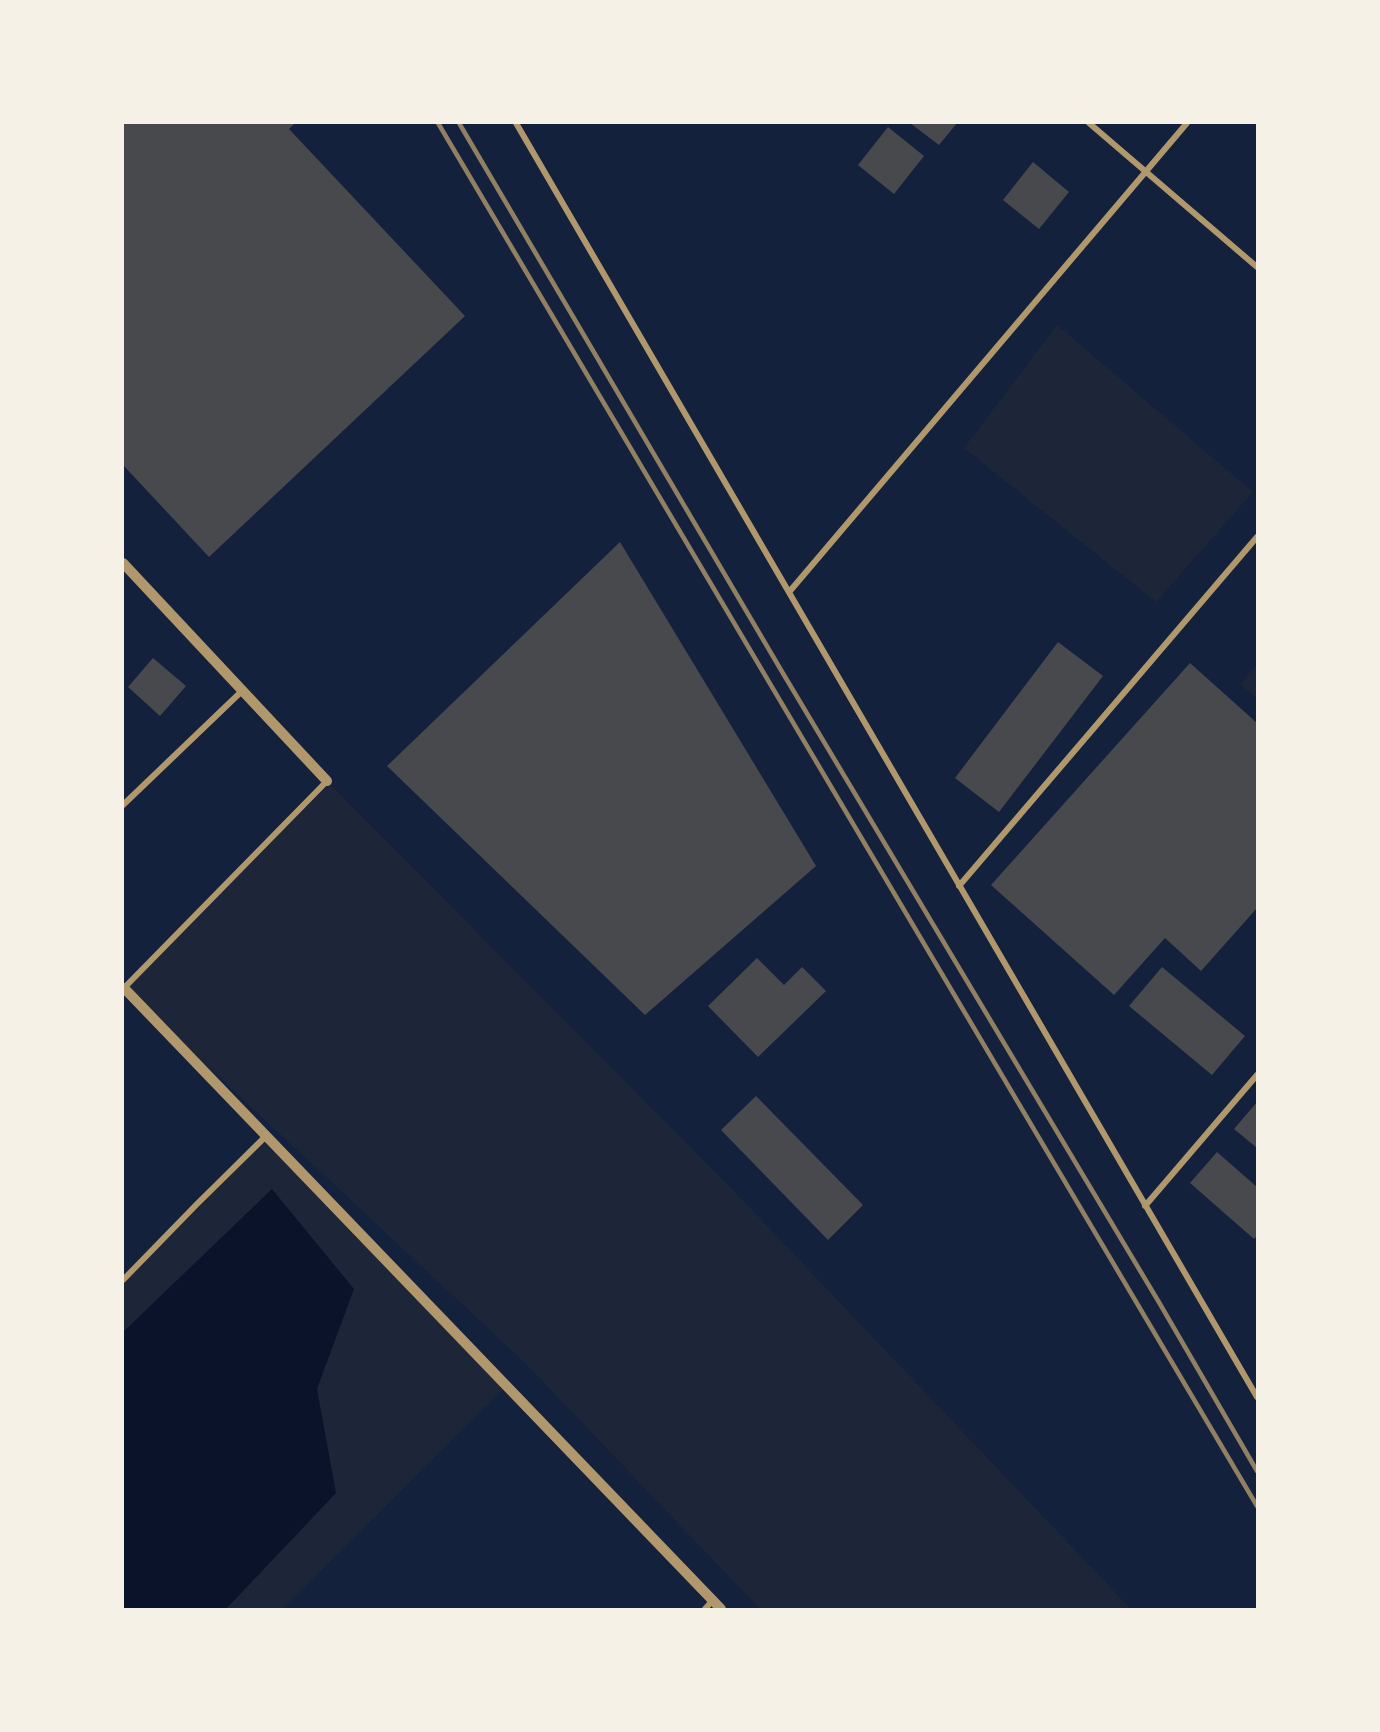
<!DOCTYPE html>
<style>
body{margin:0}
#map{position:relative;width:1380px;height:1732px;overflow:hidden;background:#14213d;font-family:Lato,sans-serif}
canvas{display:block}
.frame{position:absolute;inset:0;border:124px solid #f6f1e7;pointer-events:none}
</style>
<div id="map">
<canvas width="1380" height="1732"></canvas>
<div class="frame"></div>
</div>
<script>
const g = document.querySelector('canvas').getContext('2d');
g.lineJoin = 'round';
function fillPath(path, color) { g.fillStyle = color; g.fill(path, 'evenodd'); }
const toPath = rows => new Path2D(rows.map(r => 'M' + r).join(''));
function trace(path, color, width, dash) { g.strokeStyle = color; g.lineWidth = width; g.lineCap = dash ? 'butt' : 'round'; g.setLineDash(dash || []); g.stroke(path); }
fillPath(toPath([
 [1057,325,1253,492,1156,602,964,448],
 [1257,664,1257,699,1240,684],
 [327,781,732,1189,1131,1609,760,1609,526,1364,124,988],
 [266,1136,506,1386,282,1609,123,1609,123,1283]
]), '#1d2539');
fillPath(toPath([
 [272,1189,354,1289,317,1389,336,1493,226,1609,123,1609,123,1332]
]), '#0b132b');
fillPath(toPath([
 [123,123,295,123,289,129,465,316,209,557,123,465],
 [910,123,957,123,939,145],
 [888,127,924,156,894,194,858,165],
 [1033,162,1069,192,1039,229,1003,200],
 [620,542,816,866,645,1015,387,766],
 [1058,642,1103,676,999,812,955,778],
 [153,658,186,686,160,716,128,687],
 [1190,663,1257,723,1257,908,1201,971,1165,938,1114,995,991,885],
 [757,958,784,985,802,967,826,991,758,1057,708,1006],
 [1162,967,1245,1036,1212,1075,1129,1006],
 [756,1096,863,1205,828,1240,721,1130],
 [1257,1102,1257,1148,1234,1129],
 [1217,1152,1257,1187,1257,1236,1254,1239,1190,1183]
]), '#48494c');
trace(toPath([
 [516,123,1257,1397],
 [1089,123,1257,267],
 [790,591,1187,123],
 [123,805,243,690],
 [959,886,1257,537],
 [124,988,327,781],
 [1145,1206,1257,1075],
 [123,1280,197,1204,266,1136],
 [705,1609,713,1600]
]), '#b1986c', 6);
trace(toPath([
 [123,563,327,781],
 [124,988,721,1609]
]), '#b1986c', 10);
trace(toPath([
 [438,123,1257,1506],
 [459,123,781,670,1160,1304,1257,1471]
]), '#918062', 4.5);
</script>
